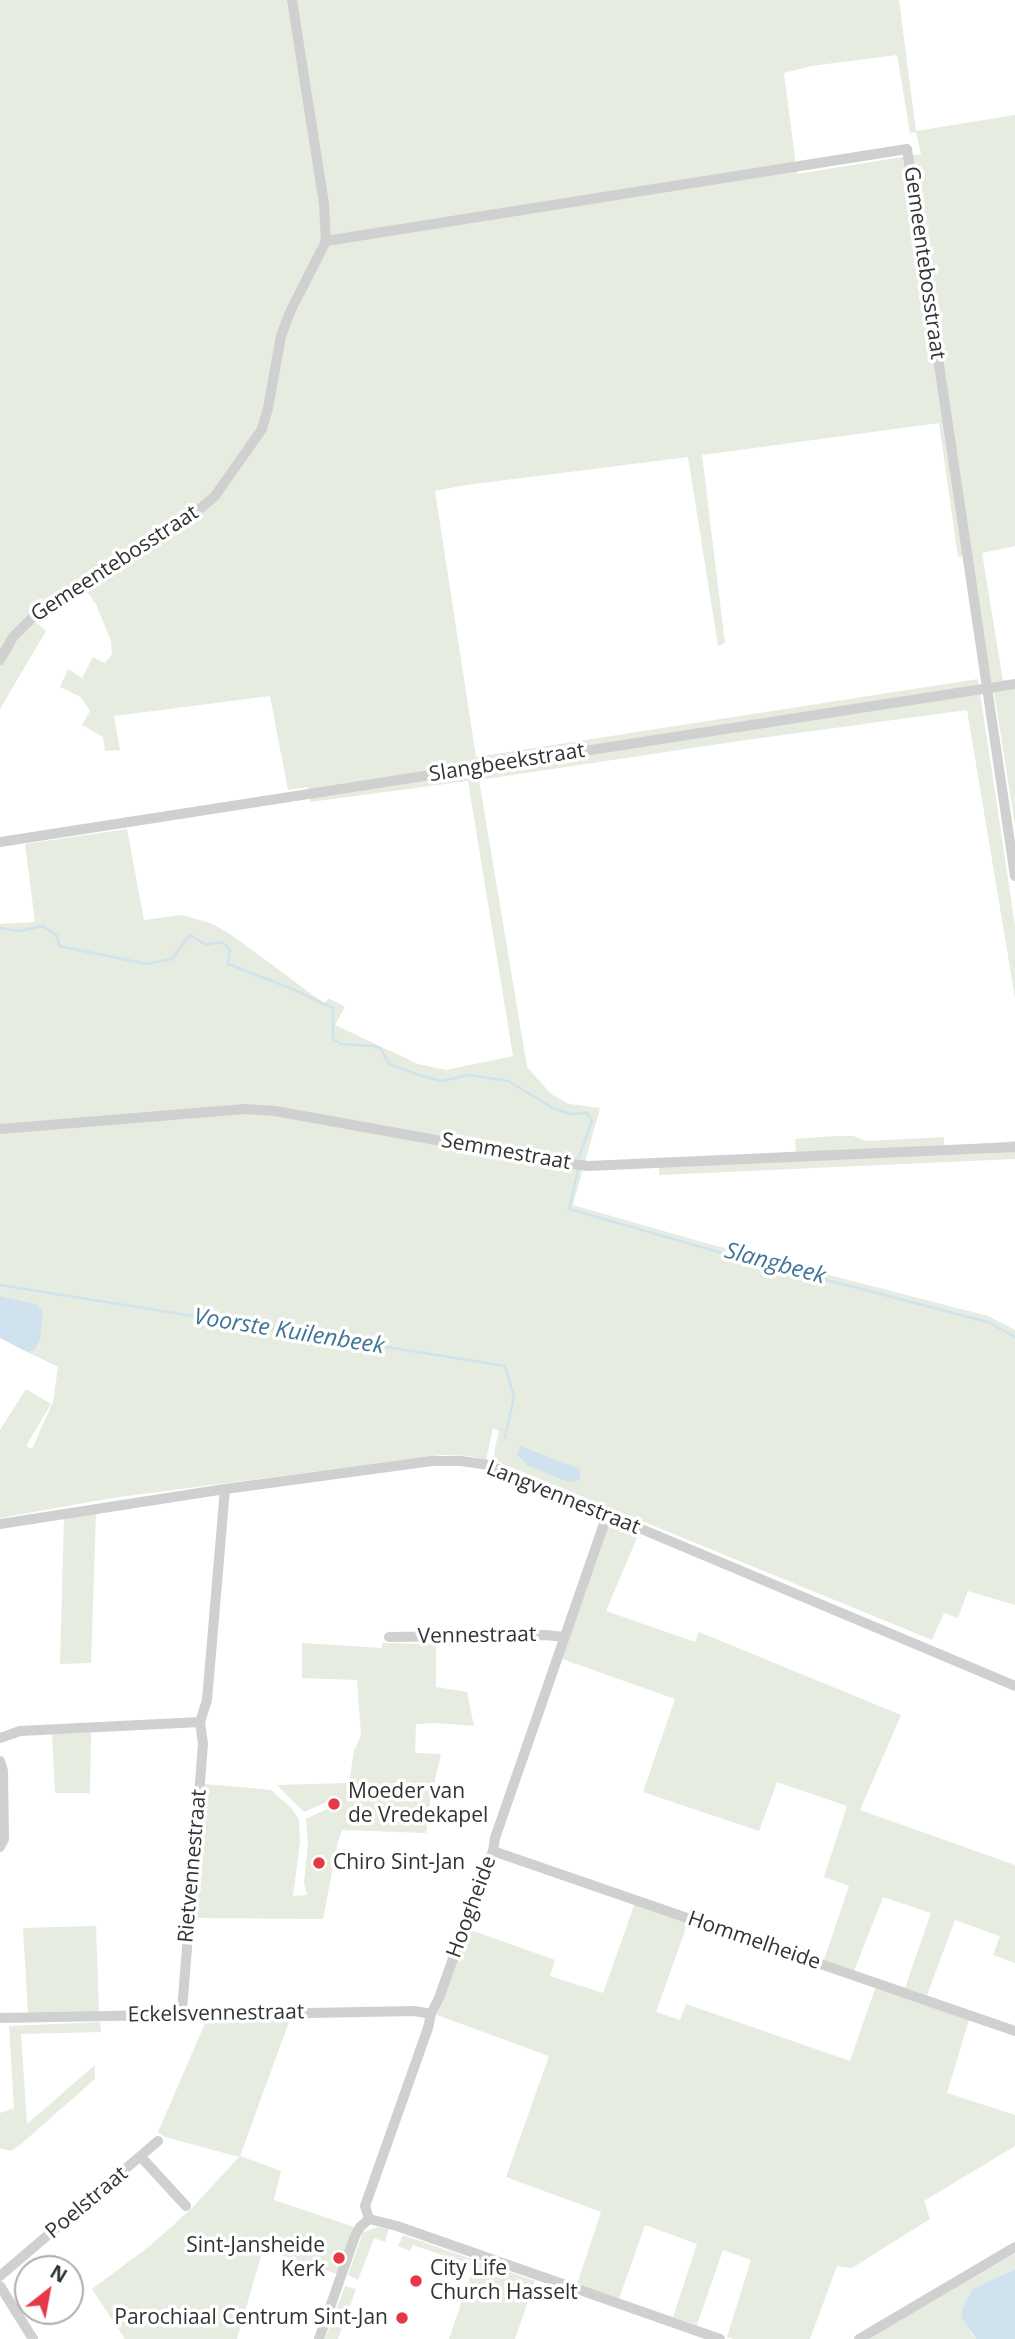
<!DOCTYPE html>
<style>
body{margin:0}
#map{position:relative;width:1015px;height:2339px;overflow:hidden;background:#fff;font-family:"Open Sans",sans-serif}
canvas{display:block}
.north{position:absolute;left:14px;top:2255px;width:70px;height:70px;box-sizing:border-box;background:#fff;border:2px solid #adadad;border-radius:50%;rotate:31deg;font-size:19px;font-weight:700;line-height:28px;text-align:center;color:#333}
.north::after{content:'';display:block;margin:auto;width:24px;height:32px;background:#e63946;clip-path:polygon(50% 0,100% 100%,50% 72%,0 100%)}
</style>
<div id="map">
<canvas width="1015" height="2339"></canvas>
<div class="north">N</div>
</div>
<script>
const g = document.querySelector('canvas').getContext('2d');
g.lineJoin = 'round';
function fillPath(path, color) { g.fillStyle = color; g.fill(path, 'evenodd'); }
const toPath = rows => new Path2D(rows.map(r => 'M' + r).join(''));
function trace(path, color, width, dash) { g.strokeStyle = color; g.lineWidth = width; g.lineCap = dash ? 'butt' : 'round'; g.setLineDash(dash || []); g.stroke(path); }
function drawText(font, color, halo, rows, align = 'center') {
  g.font = font + ' "Open Sans",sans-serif'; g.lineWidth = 7; g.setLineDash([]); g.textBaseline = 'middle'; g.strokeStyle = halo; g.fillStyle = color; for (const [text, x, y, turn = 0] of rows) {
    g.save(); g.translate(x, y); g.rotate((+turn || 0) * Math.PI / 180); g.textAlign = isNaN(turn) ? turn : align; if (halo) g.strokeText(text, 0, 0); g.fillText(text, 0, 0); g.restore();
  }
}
fillPath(toPath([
 [0,0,899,0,916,131,1015,115,1015,546,982,553,1003,681,991,682,970,555,958,557,939,423,702,455,725,643,718,646,688,457,466,485,435,491,476,757,978,679,1015,926,1015,998,967,710,746,740,479,780,527,1067,551,1094,569,1104,600,1108,573,1205,709,1244,988,1316,1015,1330,1015,1605,968,1591,958,1618,944,1613,932,1640,498,1462,494,1459,495,1448,499,1431,493,1428,486,1460,469,1456,442,1455,112,1498,0,1518,0,1430,26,1389,51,1404,26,1446,32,1449,53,1402,58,1367,27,1352,33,1351,36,1304,0,1296,0,924,35,922,25,844,127,829,144,920,182,915,213,924,233,936,325,1004,328,998,345,1007,335,1025,418,1064,446,1070,513,1056,468,781,310,802,308,787,288,790,270,696,114,716,120,750,105,751,103,737,82,725,90,711,81,697,60,687,68,669,82,678,93,657,105,663,112,654,111,641,96,604,80,582,32,619,46,631,0,709],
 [897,55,910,133,916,132,921,154,797,174,784,73,811,66],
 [519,1446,576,1467,580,1470,581,1475,579,1480,571,1483],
 [1015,689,1015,825,994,692],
 [835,1136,853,1136,867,1141,944,1137,944,1147,1015,1141,1015,1159,659,1175,659,1161,796,1152,795,1139],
 [96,1514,91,1663,60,1664,64,1518],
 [615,1523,639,1533,606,1611,695,1642,699,1632,901,1715,860,1810,1015,1865,1015,1963,993,1955,1000,1936,955,1920,927,1995,905,1988,931,1913,883,1897,854,1971,824,1960,849,1886,824,1877,847,1806,777,1782,759,1831,643,1792,675,1699,562,1659,608,1526],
 [302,1643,382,1648,382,1643,436,1644,436,1687,467,1692,474,1726,436,1723,416,1724,415,1753,441,1754,431,1797,426,1833,342,1830,338,1841,323,1919,196,1918,205,1784,271,1790,292,1809,299,1820,300,1842,293,1896,307,1895,304,1882,308,1843,306,1819,331,1807,327,1802,304,1812,277,1785,349,1783,354,1751,361,1735,357,1680,302,1678],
 [91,1733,90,1793,55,1793,52,1734],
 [635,1903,688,1922,656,2012,680,2020,686,2004,850,2061,876,1986,969,2020,947,2093,1015,2115,1015,2146,924,2201,930,2219,852,2268,837,2266,810,2339,734,2339,727,2337,751,2260,723,2250,697,2325,673,2317,697,2244,645,2225,619,2299,577,2284,601,2212,506,2177,549,2056,437,2015,468,1929,555,1960,550,1976,603,1993],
 [96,1926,99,2012,28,2014,23,1928],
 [290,2019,240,2156,281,2171,274,2200,354,2227,337,2274,263,2249,237,2339,125,2339,92,2289,151,2245,192,2208,239,2157,165,2137,158,2132,206,2021],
 [100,2022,101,2032,21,2034,27,2124,95,2065,95,2079,20,2145,11,2151,0,2148,0,2113,14,2108,9,2026],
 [378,2227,389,2229,385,2242,374,2238,358,2280,348,2275,363,2232],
 [403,2235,535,2281,515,2339,449,2339,474,2266,413,2245,410,2251,398,2246],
 [1015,2253,1015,2269,973,2289,971,2333,976,2339,867,2339],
 [345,2286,356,2289,338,2339,325,2339]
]), '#e6ecdf');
fillPath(toPath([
 [0,1296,36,1304,43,1311,40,1340,33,1351,27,1352,0,1338],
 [520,1446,576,1467,580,1470,581,1475,579,1480,571,1483,529,1466,517,1455],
 [1015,2269,1015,2339,976,2339,961,2316,965,2303,973,2289]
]), '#cfe2ee');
trace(toPath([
 [0,928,20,931,43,926,57,936,59,946,147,964,172,959,190,935,206,945,222,942,230,950,228,964,290,988,333,1008,333,1039,341,1044,374,1046,381,1049,389,1064,422,1076,441,1081,470,1075,508,1081,553,1108,570,1114,587,1113,592,1121,579,1157],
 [578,1170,569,1209,715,1251,988,1322,1015,1337],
 [0,1285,505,1366,514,1396,505,1438]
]), '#cfe2ee', 2.5);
trace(toPath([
 [292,0,324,204,326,241],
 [0,660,13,637,35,615,189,518,215,496,262,429,268,408,281,336,290,312,326,241,907,149,1015,876],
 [0,842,1015,684],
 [0,1129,245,1109,275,1111,558,1162,588,1166,1015,1147],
 [0,1524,225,1489,432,1461,461,1461,489,1465,1015,1686],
 [389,1637,546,1635,565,1637],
 [0,1738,20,1731,200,1722],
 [0,1761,3,1771,4,1839,0,1847],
 [493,1851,1015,2031],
 [182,2011,203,1744,200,1722,207,1700,225,1489],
 [0,2018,163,2015,182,2011,202,2015,415,2011,431,2014],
 [141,2157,186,2206],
 [369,2219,365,2206,428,2028,431,2014,439,1998,485,1869,493,1851,495,1838,607,1515],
 [369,2219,397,2226,720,2339],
 [0,2276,158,2141],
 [0,2286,33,2339],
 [319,2339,355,2236,360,2227,369,2219],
 [859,2339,1015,2247]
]), '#d0d0d0', 10);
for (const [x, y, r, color] of [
 [334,1804,7,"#e63946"],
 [319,1863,7,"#e63946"],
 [339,2258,7,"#e63946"],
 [416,2281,7,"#e63946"],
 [402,2318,7,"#e63946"]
]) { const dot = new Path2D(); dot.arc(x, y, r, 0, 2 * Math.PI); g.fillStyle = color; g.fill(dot); trace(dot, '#fff', 2.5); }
drawText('21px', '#333', '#fff', [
 ["Gemeentebosstraat",924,263,82],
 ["Gemeentebosstraat",115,564,-33],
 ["Slangbeekstraat",507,763,-9],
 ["Semmestraat",506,1152,10],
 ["Langvennestraat",563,1498,22],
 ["Vennestraat",477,1636,-1],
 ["Rietvennestraat",193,1866,-85],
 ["Hoogheide",472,1907,-70],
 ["Hommelheide",754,1941,19],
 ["Eckelsvennestraat",216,2014,-1],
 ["Poelstraat",87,2203,-40]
]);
drawText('21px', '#333', '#fff', [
 ["Moeder van",348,1792],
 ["de Vredekapel",348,1816],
 ["Chiro Sint-Jan",333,1863],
 ["Sint-Jansheide",325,2246,"right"],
 ["Kerk",325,2270,"right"],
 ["City Life",430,2269],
 ["Church Hasselt",430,2293],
 ["Parochiaal Centrum Sint-Jan",388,2318,"right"]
], 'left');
drawText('italic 23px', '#3f7597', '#fff', [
 ["Slangbeek",775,1264,15],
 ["Voorste Kuilenbeek",289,1332,9]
]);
</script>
